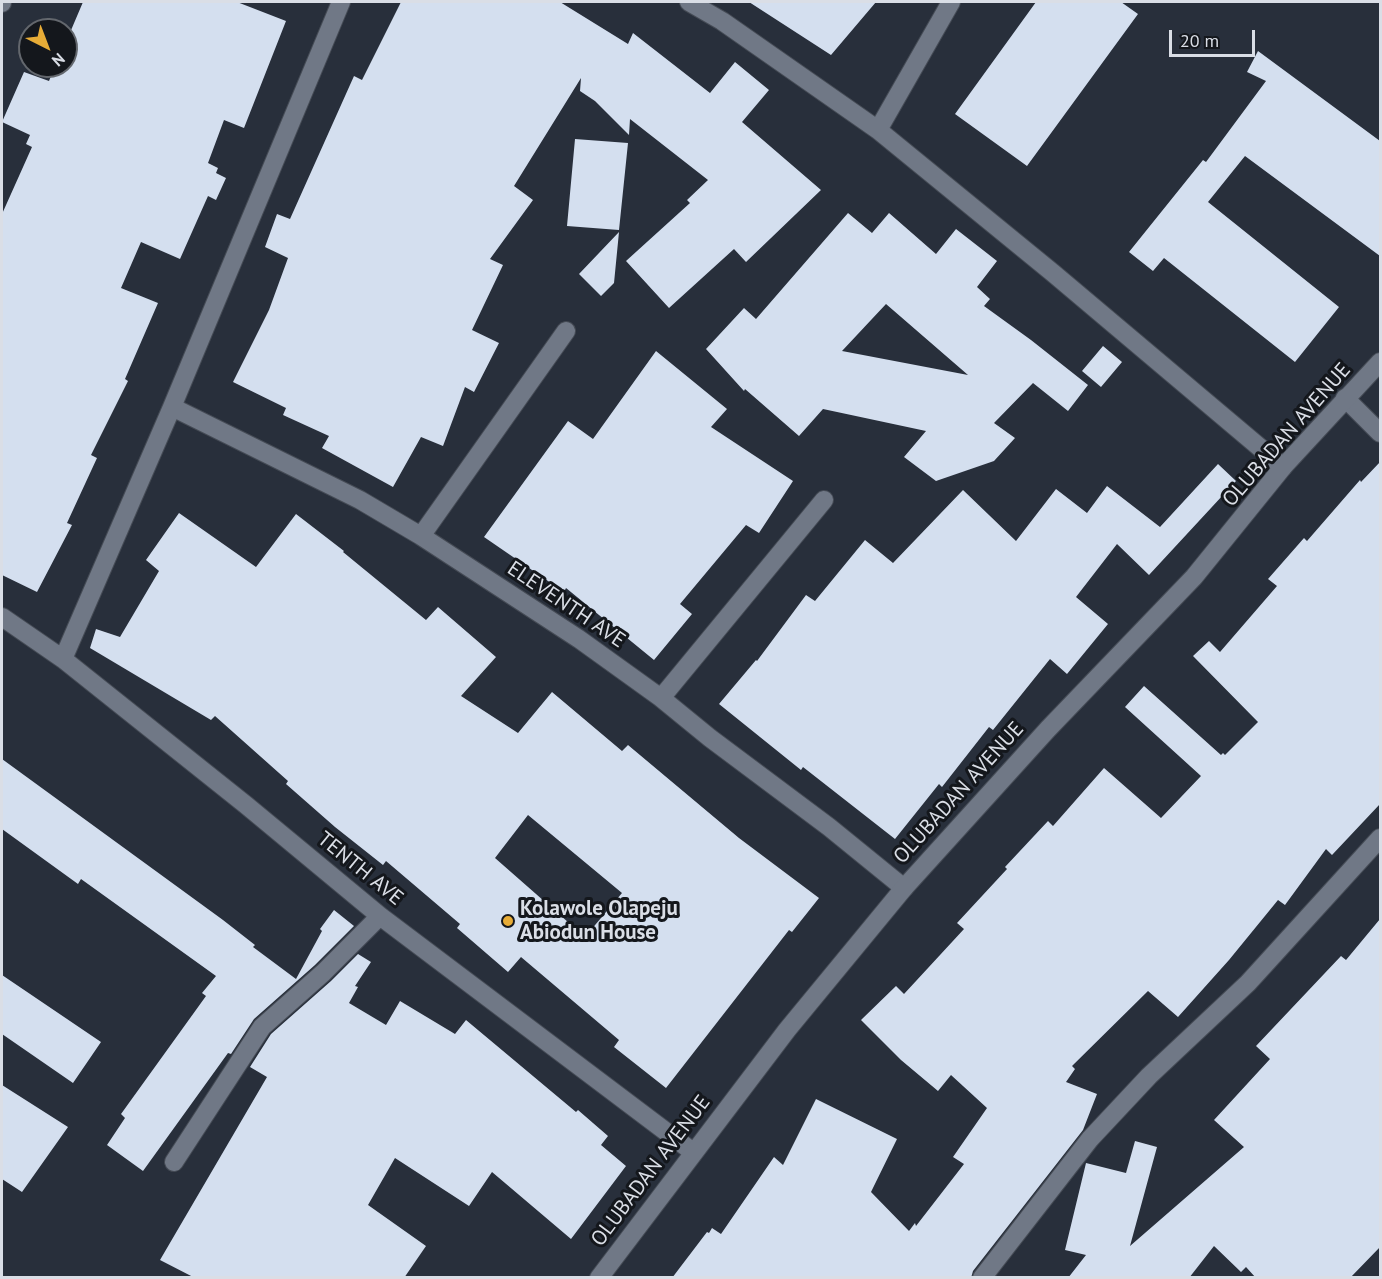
<!DOCTYPE html>
<style>
body{margin:0}
#map{position:relative;width:1382px;height:1279px;overflow:hidden;background:#282f3b;font-family:"PT Sans",sans-serif}
canvas{display:block}
.frame{position:absolute;inset:0;border:3px solid #dadee6;pointer-events:none}
.north{position:absolute;left:18px;top:18px;width:60px;height:60px;box-sizing:border-box;background:#14171c;border:2px solid #63676d;border-radius:50%;rotate:138deg;font-size:16px;font-weight:700;line-height:24px;text-align:center;color:#dadee6}
.north::after{content:'';display:block;margin:auto;width:21px;height:27px;background:#e7ac37;clip-path:polygon(50% 0,100% 100%,50% 72%,0 100%)}
.scale{position:absolute;left:1169px;top:30px;width:86px;height:27px;box-sizing:border-box;border:3px solid #dadee6;border-top:0;padding-left:8px;font-size:18px;line-height:21px;white-space:nowrap;color:#dadee6;-webkit-text-stroke:4px #14171c;paint-order:stroke}
</style>
<div id="map">
<canvas width="1382" height="1279"></canvas>
<div class="frame"></div>
<div class="north">N</div>
<div class="scale">20 m</div>
</div>
<script>
const g = document.querySelector('canvas').getContext('2d');
g.lineJoin = 'round';
function fillPath(path, color) { g.fillStyle = color; g.fill(path, 'evenodd'); }
const toPath = rows => new Path2D(rows.map(r => 'M' + r).join(''));
function trace(path, color, width, dash) { g.strokeStyle = color; g.lineWidth = width; g.lineCap = dash ? 'butt' : 'round'; g.setLineDash(dash || []); g.stroke(path); }
function drawText(font, color, halo, rows, align = 'center') {
  g.font = font + ' "PT Sans",sans-serif'; g.lineWidth = 6; g.setLineDash([]); g.textBaseline = 'middle'; g.strokeStyle = halo; g.fillStyle = color; for (const [text, x, y, turn = 0] of rows) {
    g.save(); g.translate(x, y); g.rotate((+turn || 0) * Math.PI / 180); g.textAlign = isNaN(turn) ? turn : align; if (halo) g.strokeText(text, 0, 0); g.fillText(text, 0, 0); g.restore();
  }
}
fillPath(toPath([
 [83,2,237,2,286,21,244,128,224,120,208,163,218,168,216,173,226,178,216,200,208,196,180,259,141,242,121,288,158,303,125,379,128,381,91,455,97,458,67,523,72,525,37,592,2,575,2,214,32,147,26,144,30,135,2,122,24,72,49,81,55,66,66,66,66,42],
 [401,2,560,2,628,44,633,33,710,93,735,62,769,90,742,122,821,190,746,262,734,249,669,308,626,261,690,203,687,200,708,180,630,119,629,135,595,101,580,91,581,78,514,186,533,200,490,259,503,265,472,330,499,343,474,392,465,387,443,446,421,437,393,487,322,448,329,436,283,415,286,408,233,382,269,310,288,258,265,247,277,214,290,219,354,76,362,80],
 [749,2,876,2,831,55],
 [1036,2,1121,2,1138,14,1027,166,955,114],
 [1258,51,1380,141,1380,256,1245,156,1208,202,1339,307,1295,362,1164,258,1153,271,1129,252,1203,160,1206,162,1266,81,1247,72],
 [575,139,628,143,619,230,567,226],
 [848,213,872,233,889,213,936,254,956,229,997,261,977,287,990,299,984,306,1031,340,1088,385,1068,411,1033,383,994,423,1015,438,994,461,936,481,904,457,926,431,823,409,799,436,745,389,744,391,706,349,744,308,756,319],
 [886,304,968,375,842,351],
 [619,232,614,283,601,296,579,274],
 [1103,346,1122,362,1101,387,1082,371],
 [656,351,727,409,711,427,793,481,759,533,746,525,680,604,692,614,654,660,566,588,564,592,484,537,568,421,593,439],
 [1380,462,1380,804,1332,855,1326,849,1285,905,1278,900,1229,960,1178,1017,1148,991,1072,1066,1075,1069,1066,1082,1097,1094,1083,1130,973,1271,971,1278,672,1278,707,1232,709,1233,712,1228,721,1234,774,1157,783,1165,816,1099,897,1139,871,1192,909,1231,915,1223,916,1226,964,1164,953,1157,987,1108,951,1075,938,1091,901,1060,861,1020,896,986,904,994,964,929,957,923,1007,869,1005,867,1048,821,1053,826,1104,768,1161,818,1201,776,1125,707,1144,686,1221,755,1223,753,1225,755,1258,722,1193,656,1209,641,1220,652,1277,586,1268,579,1304,538,1307,541,1360,480,1361,482],
 [1218,464,1236,481,1149,575,1117,544,1076,597,1108,624,1067,674,1050,659,993,730,989,727,942,787,939,784,895,839,803,767,801,770,719,704,756,660,757,661,806,595,815,601,865,540,893,563,963,490,1016,541,1056,489,1087,513,1107,486,1160,527],
 [179,513,256,567,296,514,344,551,343,552,426,620,438,607,496,657,461,696,518,733,552,692,622,751,628,745,739,838,819,898,792,932,789,930,666,1088,614,1047,619,1040,521,957,508,972,457,928,460,924,386,861,383,865,335,827,286,784,288,781,215,716,211,720,90,648,96,629,120,637,159,571,146,560],
 [528,815,622,893,585,937,495,858],
 [2,759,223,920,255,945,253,947,296,979,322,931,320,929,334,910,354,926,315,965,254,1019,231,1054,228,1053,143,1171,107,1145,125,1118,121,1114,206,996,202,993,216,976,81,879,78,884,2,829],
 [1380,919,1380,1247,1350,1278,1256,1278,1246,1267,1241,1272,1214,1246,1189,1278,1068,1278,1086,1255,1065,1250,1086,1163,1126,1173,1135,1141,1157,1147,1130,1246,1244,1147,1214,1120,1270,1059,1256,1046,1341,956,1346,960],
 [358,954,371,962,355,986,358,987,349,1003,386,1025,400,1001,455,1034,466,1020,576,1112,578,1110,608,1136,601,1145,626,1166,571,1239,492,1172,469,1206,395,1158,368,1205,426,1246,404,1278,195,1278,160,1260,267,1077,250,1067,271,1034,331,981],
 [2,975,101,1042,73,1083,2,1034],
 [2,1085,68,1127,22,1192,2,1179]
]), '#d4dfef');
const street = toPath([
 [689,2,722,21,878,130,1053,273,1283,467],
 [2,3,2,2],
 [878,130,951,2],
 [1345,398,1380,433],
 [172,407,360,500,421,536,579,639,661,698,710,738,829,827,904,888],
 [421,536,566,331],
 [2,617,63,659,246,805,380,916,693,1152],
 [63,659,172,407,341,2],
 [661,698,824,500],
 [174,1162,262,1027,323,973,380,916],
 [982,1278,1090,1139,1149,1076,1248,983,1380,838]
]);
const secondary = toPath([
 [599,1278,787,1030,904,888,1048,729,1194,577,1283,467,1380,362]
]);
trace(street, '#454b55', 20);
trace(secondary, '#454b55', 20);
trace(street, '#707886', 18);
trace(secondary, '#707886', 18);
for (const [x, y, r, color] of [
 [508,921,6,"#e7ac37"]
]) { const dot = new Path2D(); dot.arc(x, y, r, 0, 2 * Math.PI); g.fillStyle = color; g.fill(dot); trace(dot, '#14171c', 2); }
drawText('21px', '#dadee6', '#14171c', [
 ["OLUBADAN AVENUE",1287,435,-49],
 ["ELEVENTH AVE",566,605,34],
 ["OLUBADAN AVENUE",959,793,-48],
 ["TENTH AVE",360,869,39],
 ["OLUBADAN AVENUE",651,1171,-53]
]);
drawText('bold 21px', '#dadee6', '#14171c', [
 ["Kolawole Olapeju",520,909],
 ["Abiodun House",520,933]
], 'left');
</script>
